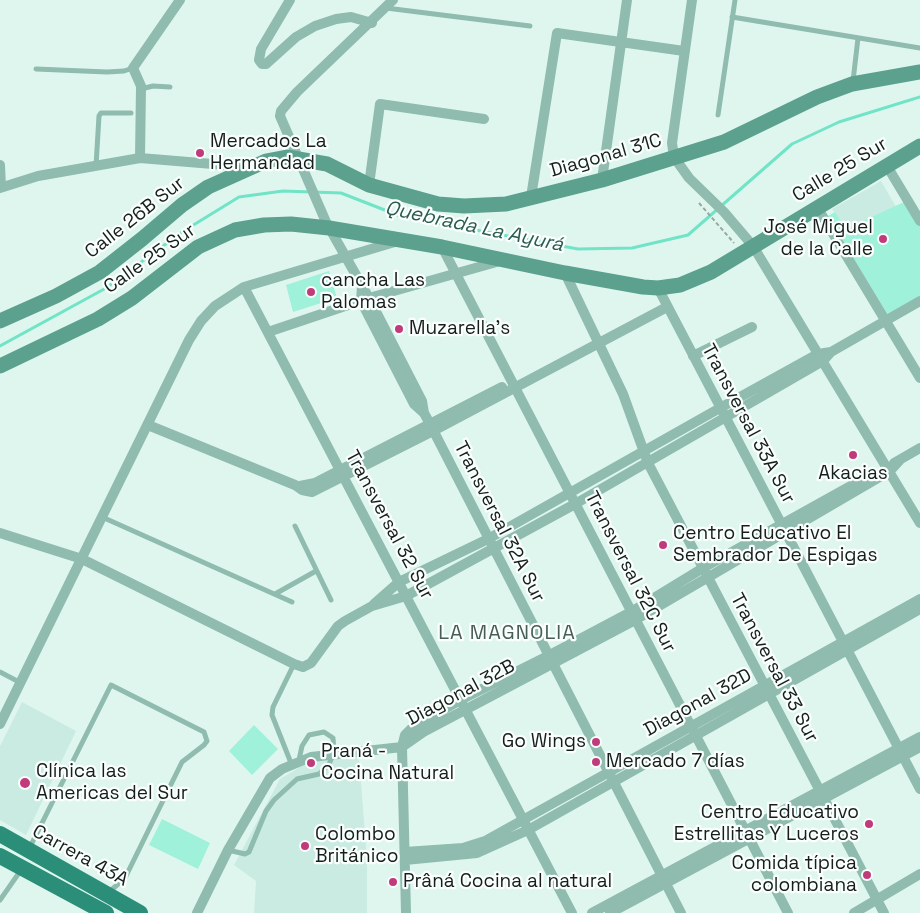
<!DOCTYPE html>
<meta charset="utf-8">
<style>
body{margin:0}
canvas{display:block;background:#dff6ef}
</style>
<canvas width="920" height="913"></canvas>
<script>
const g = document.querySelector('canvas').getContext('2d');
g.lineJoin = 'round';
function fillPath(path, color) { g.fillStyle = color; g.fill(path, 'evenodd'); }
const toPath = rows => new Path2D(rows.map(r => 'M' + r).join(''));
function trace(path, color, width, dash) { g.strokeStyle = color; g.lineWidth = width; g.lineCap = dash ? 'butt' : 'round'; g.setLineDash(dash || []); g.stroke(path); }
function drawText(font, color, halo, rows, align = 'center') {
  g.font = font + ' "Space Grotesk",sans-serif'; g.lineWidth = 4.5; g.setLineDash([]); g.textBaseline = 'middle'; g.strokeStyle = halo; g.fillStyle = color; for (const [text, x, y, turn = 0] of rows) {
    g.save(); g.translate(x, y); g.rotate((+turn || 0) * Math.PI / 180); g.textAlign = isNaN(turn) ? turn : align; if (halo) g.strokeText(text, 0, 0); g.fillText(text, 0, 0); g.restore();
  }
}
fillPath(toPath([
 [881,181,920,248,846,229,832,209],
 [22,702,76,731,26,835,0,820,0,746],
 [359,757,367,860,367,913,254,913,256,881,234,865,280,779,315,758]
]), '#caebe1');
fillPath(toPath([
 [906,201,920,226,920,297,888,315,828,216,835,212,846,229],
 [329,271,337,298,293,312,286,285],
 [254,725,278,749,252,775,229,751],
 [162,819,210,843,198,869,149,845]
]), '#9ff1da');
trace(toPath([
 [0,346,106,288,182,232,239,197,283,191,341,193,400,216,578,249,632,248,688,235,792,144,839,122,920,97]
]), '#71e4c7', 3);
trace(toPath([
 [699,203,734,243]
]), '#97a9a3', 2, [4, 2.5]);
trace(toPath([
 [386,8,530,26],
 [732,17,920,48],
 [36,69,107,72,124,71,133,68],
 [853,81,858,38],
 [141,89,153,86,170,87],
 [718,115,735,0],
 [96,166,99,116,101,113,131,113],
 [102,517,292,602],
 [295,526,331,600],
 [275,594,316,571],
 [0,672,21,683],
 [291,763,272,715,273,707,294,664],
 [30,847,111,685,204,732,207,741,204,745,182,762,125,878,109,892],
 [228,850,245,854,249,852,266,811,274,800,297,779,319,774,329,764,334,753,333,738,324,732,309,735,302,746,299,760],
 [0,900,21,870]
]), '#8fbcae', 5);
trace(toPath([
 [290,0,261,49,259,60,262,64,266,64,296,37,315,26,336,19,351,17,372,23],
 [393,0,297,92,281,111,280,116,326,222,369,298,422,401,424,413],
 [692,0,672,143,674,157,689,178,724,212,753,246,920,523],
 [140,158,141,86,133,68,180,0],
 [0,165,1,187],
 [887,166,920,221],
 [602,180,627,0],
 [369,185,380,104,484,119],
 [0,188,38,176,140,158,249,167],
 [531,197,557,33,684,51],
 [817,207,920,378],
 [442,247,788,913],
 [565,273,623,394,648,463,884,913],
 [362,286,361,301,414,404,424,413,430,424,681,913],
 [244,287,572,913],
 [658,288,920,789],
 [268,332,369,298,500,261],
 [693,356,752,327],
 [148,425,295,485,302,490,312,492,433,431,667,307],
 [894,463,920,448],
 [300,486,315,483,502,387],
 [0,533,82,559,294,664,303,667,311,663,338,626,345,621,372,606,406,596,575,504,823,361,831,352],
 [374,604,399,582,488,539,720,408,818,354,831,352,920,301],
 [0,724,189,340,201,321,215,306,244,287,398,241],
 [405,852,463,848,485,841,920,599],
 [405,860,477,853,528,830,920,609],
 [197,913,228,850,270,778,282,769,311,757,402,747,425,731,635,620,890,471,900,460],
 [406,913,402,747,405,735,411,729,460,700,548,656,631,612,703,568,863,479],
 [592,913,920,737],
 [610,913,920,747],
 [854,913,920,874]
]), '#8fbcae', 10);
trace(toPath([
 [0,321,56,296,100,272,142,239,182,205,208,187,266,161,287,157,327,164,369,185,438,204,464,206,506,204,602,180,724,142,817,97,852,84,920,72],
 [0,366,98,319,132,298,198,247,235,230,264,225,291,224,329,228,442,247,565,273,643,287,658,288,680,285,711,272,920,146]
]), '#5ba18e', 15);
trace(toPath([
 [0,834,140,913],
 [0,856,106,913]
]), '#2b8e78', 16);
for (const [x, y, r, color] of [
 [200,153,5,"#c13b7c"],
 [883,239,5,"#c13b7c"],
 [311,292,5,"#c13b7c"],
 [399,329,5,"#c13b7c"],
 [853,455,5,"#c13b7c"],
 [663,545,5,"#c13b7c"],
 [596,742,5,"#c13b7c"],
 [596,762,5,"#c13b7c"],
 [311,763,5,"#c13b7c"],
 [25,783,6,"#c13b7c"],
 [869,824,5,"#c13b7c"],
 [305,846,5,"#c13b7c"],
 [867,875,5,"#c13b7c"],
 [393,882,5,"#c13b7c"]
]) { const dot = new Path2D(); dot.arc(x, y, r, 0, 2 * Math.PI); g.fillStyle = color; g.fill(dot); trace(dot, '#fafffd', 2); }
drawText('19px', '#151e1b', '#fafffd', [
 ["Mercados La",210,142],
 ["Hermandad",210,164],
 ["José Miguel",873,228,"right"],
 ["de la Calle",873,250,"right"],
 ["cancha Las",321,281],
 ["Palomas",321,303],
 ["Muzarella’s",409,329],
 ["Akacias",853,474,"center"],
 ["Centro Educativo El",673,534],
 ["Sembrador De Espigas",673,556],
 ["Go Wings",586,742,"right"],
 ["Praná -",321,752],
 ["Cocina Natural",321,774],
 ["Mercado 7 días",606,762],
 ["Clínica las",36,772],
 ["Americas del Sur",36,794],
 ["Centro Educativo",859,813,"right"],
 ["Estrellitas Y Luceros",859,835,"right"],
 ["Colombo",315,835],
 ["Británico",315,857],
 ["Comida típica",857,864,"right"],
 ["colombiana",857,886,"right"],
 ["Prâná Cocina al natural",403,882]
], 'left');
drawText('19px', '#151e1b', '#fafffd', [
 ["Diagonal 31C",606,156,-16],
 ["Calle 25 Sur",840,170,-31],
 ["Calle 26B Sur",135,218,-38],
 ["Calle 25 Sur",150,259,-35],
 ["Transversal 33A Sur",748,424,62],
 ["Transversal 32A Sur",499,522,63],
 ["Transversal 32 Sur",389,525,62],
 ["Transversal 32C Sur",630,572,63],
 ["Transversal 33 Sur",774,668,62],
 ["Diagonal 32B",461,693,-28],
 ["Diagonal 32D",698,703,-29],
 ["Carrera 43A",80,856,29]
]);
drawText('italic 20px', '#2c5c50', '#fafffd', [
 ["Quebrada La Ayurá",474,227,12]
]);
g.letterSpacing = '1px';
drawText('20px', '#495d57', '#fafffd', [
 ["LA MAGNOLIA",507,634]
]);
g.letterSpacing = '0px';
</script>
